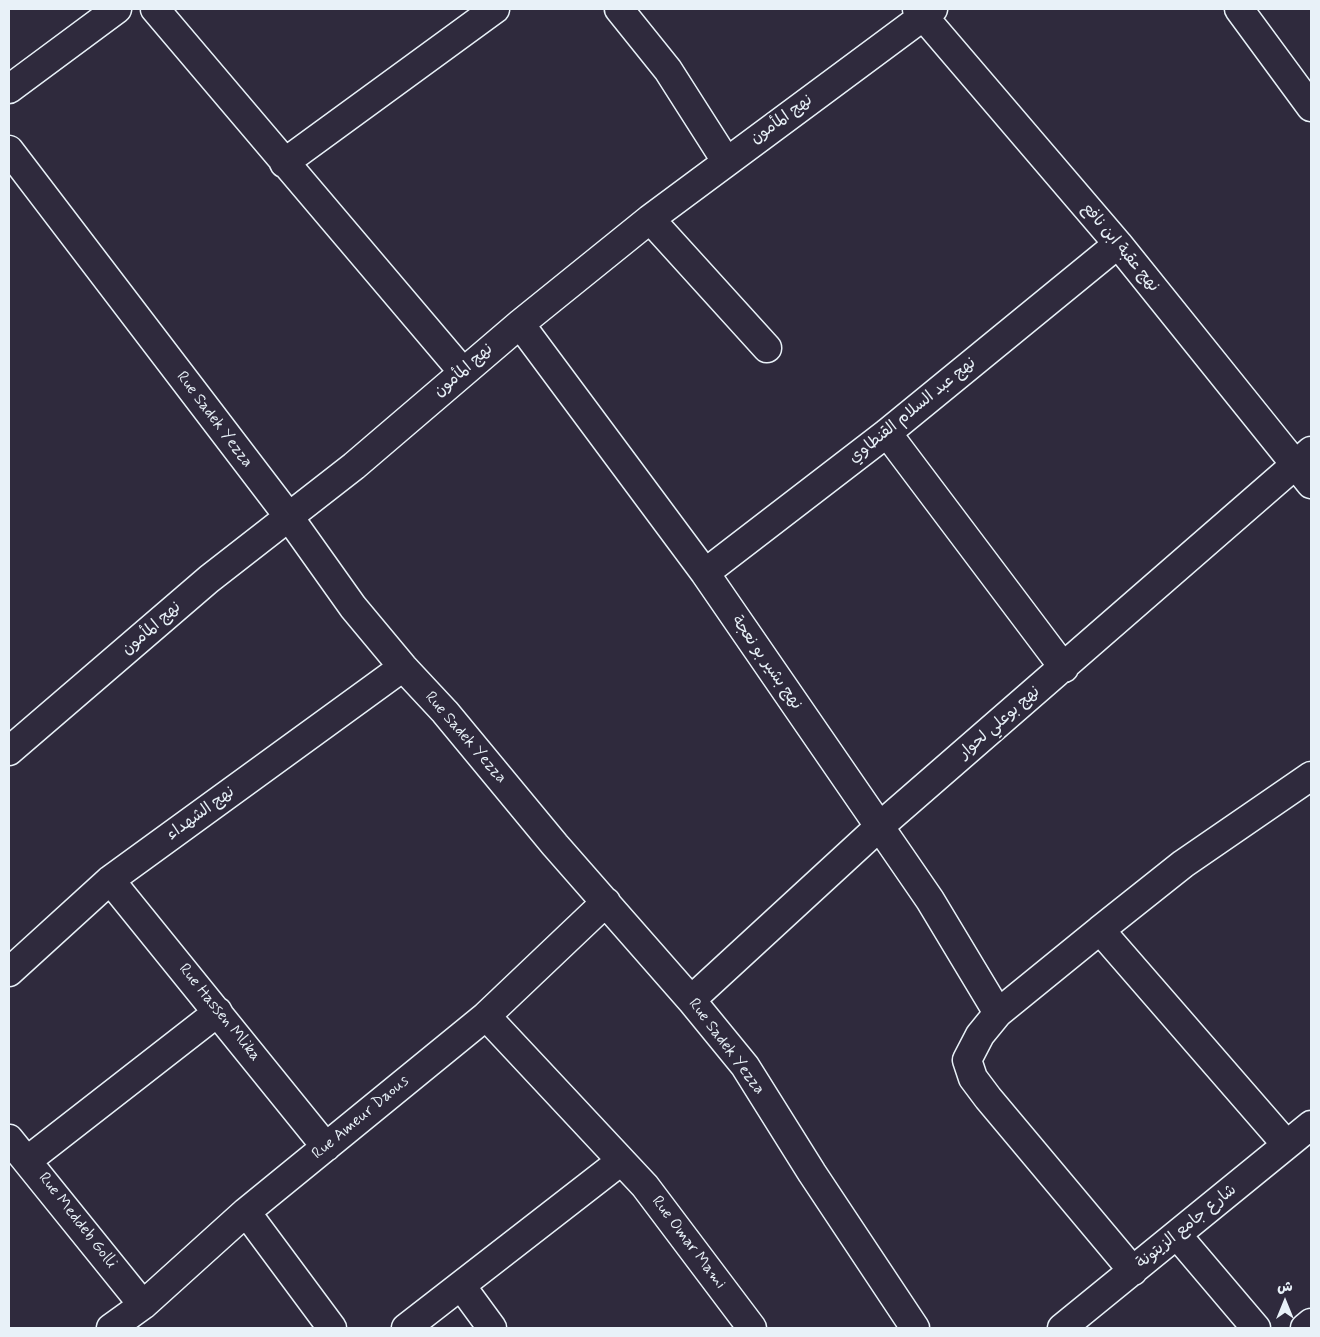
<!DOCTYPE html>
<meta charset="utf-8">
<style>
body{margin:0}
#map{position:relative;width:1320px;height:1337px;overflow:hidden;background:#2f2a3d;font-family:Mynerve,"Playpen Sans Arabic",sans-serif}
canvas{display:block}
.frame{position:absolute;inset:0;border:10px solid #e8f1f8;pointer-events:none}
.north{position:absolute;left:1260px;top:1277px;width:50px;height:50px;-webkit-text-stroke:4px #2f2a3d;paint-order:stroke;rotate:0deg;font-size:14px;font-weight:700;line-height:20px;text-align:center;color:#e8f1f8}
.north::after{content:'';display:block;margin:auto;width:18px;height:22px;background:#e8f1f8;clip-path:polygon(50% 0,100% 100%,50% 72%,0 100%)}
</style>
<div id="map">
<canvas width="1320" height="1337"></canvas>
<div class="frame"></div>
<div class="north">ش</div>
</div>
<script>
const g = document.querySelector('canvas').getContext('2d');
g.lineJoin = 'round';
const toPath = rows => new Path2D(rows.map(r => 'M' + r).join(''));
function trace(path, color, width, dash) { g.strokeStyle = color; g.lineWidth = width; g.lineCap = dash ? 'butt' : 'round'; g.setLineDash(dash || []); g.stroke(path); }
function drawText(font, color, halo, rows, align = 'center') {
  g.font = font + ' Mynerve,"Playpen Sans Arabic",sans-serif'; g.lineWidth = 4; g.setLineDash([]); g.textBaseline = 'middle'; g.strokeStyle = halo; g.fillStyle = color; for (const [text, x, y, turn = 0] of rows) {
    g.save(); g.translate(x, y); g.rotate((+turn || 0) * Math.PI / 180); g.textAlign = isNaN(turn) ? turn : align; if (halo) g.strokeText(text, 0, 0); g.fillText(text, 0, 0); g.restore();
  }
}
const street = toPath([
 [155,9,463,372],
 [619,9,668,70,726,161],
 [917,9,1118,244,1311,484],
 [1239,9,1311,107],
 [9,89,117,9],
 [9,150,289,517,353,607,403,667,445,712,555,845,691,1000,745,1066,812,1173,915,1328],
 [284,163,495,9],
 [650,219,767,348],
 [520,324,705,573,930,900,998,1013],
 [887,433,1064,668],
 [705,573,887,433,1118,244],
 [9,751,209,579,354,466,520,324,650,219,933,9],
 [110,880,326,1147],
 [1100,930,998,1013,980,1035,967,1060,973,1078,988,1098,1133,1271],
 [9,972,110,880,403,667],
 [691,1000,879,827,1311,451],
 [486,1016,645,1186,752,1328],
 [9,1139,143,1305],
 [1286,1144,1100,930,1183,864,1311,776],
 [28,1160,218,1012],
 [246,1212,332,1328],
 [1177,1235,1256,1328],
 [462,1287,492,1328],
 [111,1328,143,1305,246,1212,486,1016,606,902],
 [406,1328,621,1161],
 [1062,1328,1311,1125],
 [1305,1328,1311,1323]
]);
trace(street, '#e8f1f8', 31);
trace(street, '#2f2a3d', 28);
drawText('16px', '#e8f1f8', '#2f2a3d', [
 ["نهج المأمون",782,120,-36],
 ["نهج عقبة ابن نافع",1120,248,50],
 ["نهج المأمون",464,371,-41],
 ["نهج عبد السلام القنطاوي",913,411,-39],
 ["Rue Sadek Yezza",214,420,53],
 ["نهج المأمون",152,629,-41],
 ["نهج بشير بو نعجة",766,663,55],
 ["نهج بوعلي لحوار",1000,723,-41],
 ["Rue Sadek Yezza",465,738,49],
 ["نهج الشهداء",201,814,-36],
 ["Rue Hassen Mlika",219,1013,51],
 ["Rue Sadek Yezza",726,1047,53],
 ["Rue Ameur Daous",361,1118,-40],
 ["Rue Meddeb Golli",77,1221,52],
 ["شارع جامع الزيتونة",1187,1227,-39],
 ["Rue Omar Mami",688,1243,53]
]);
</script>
